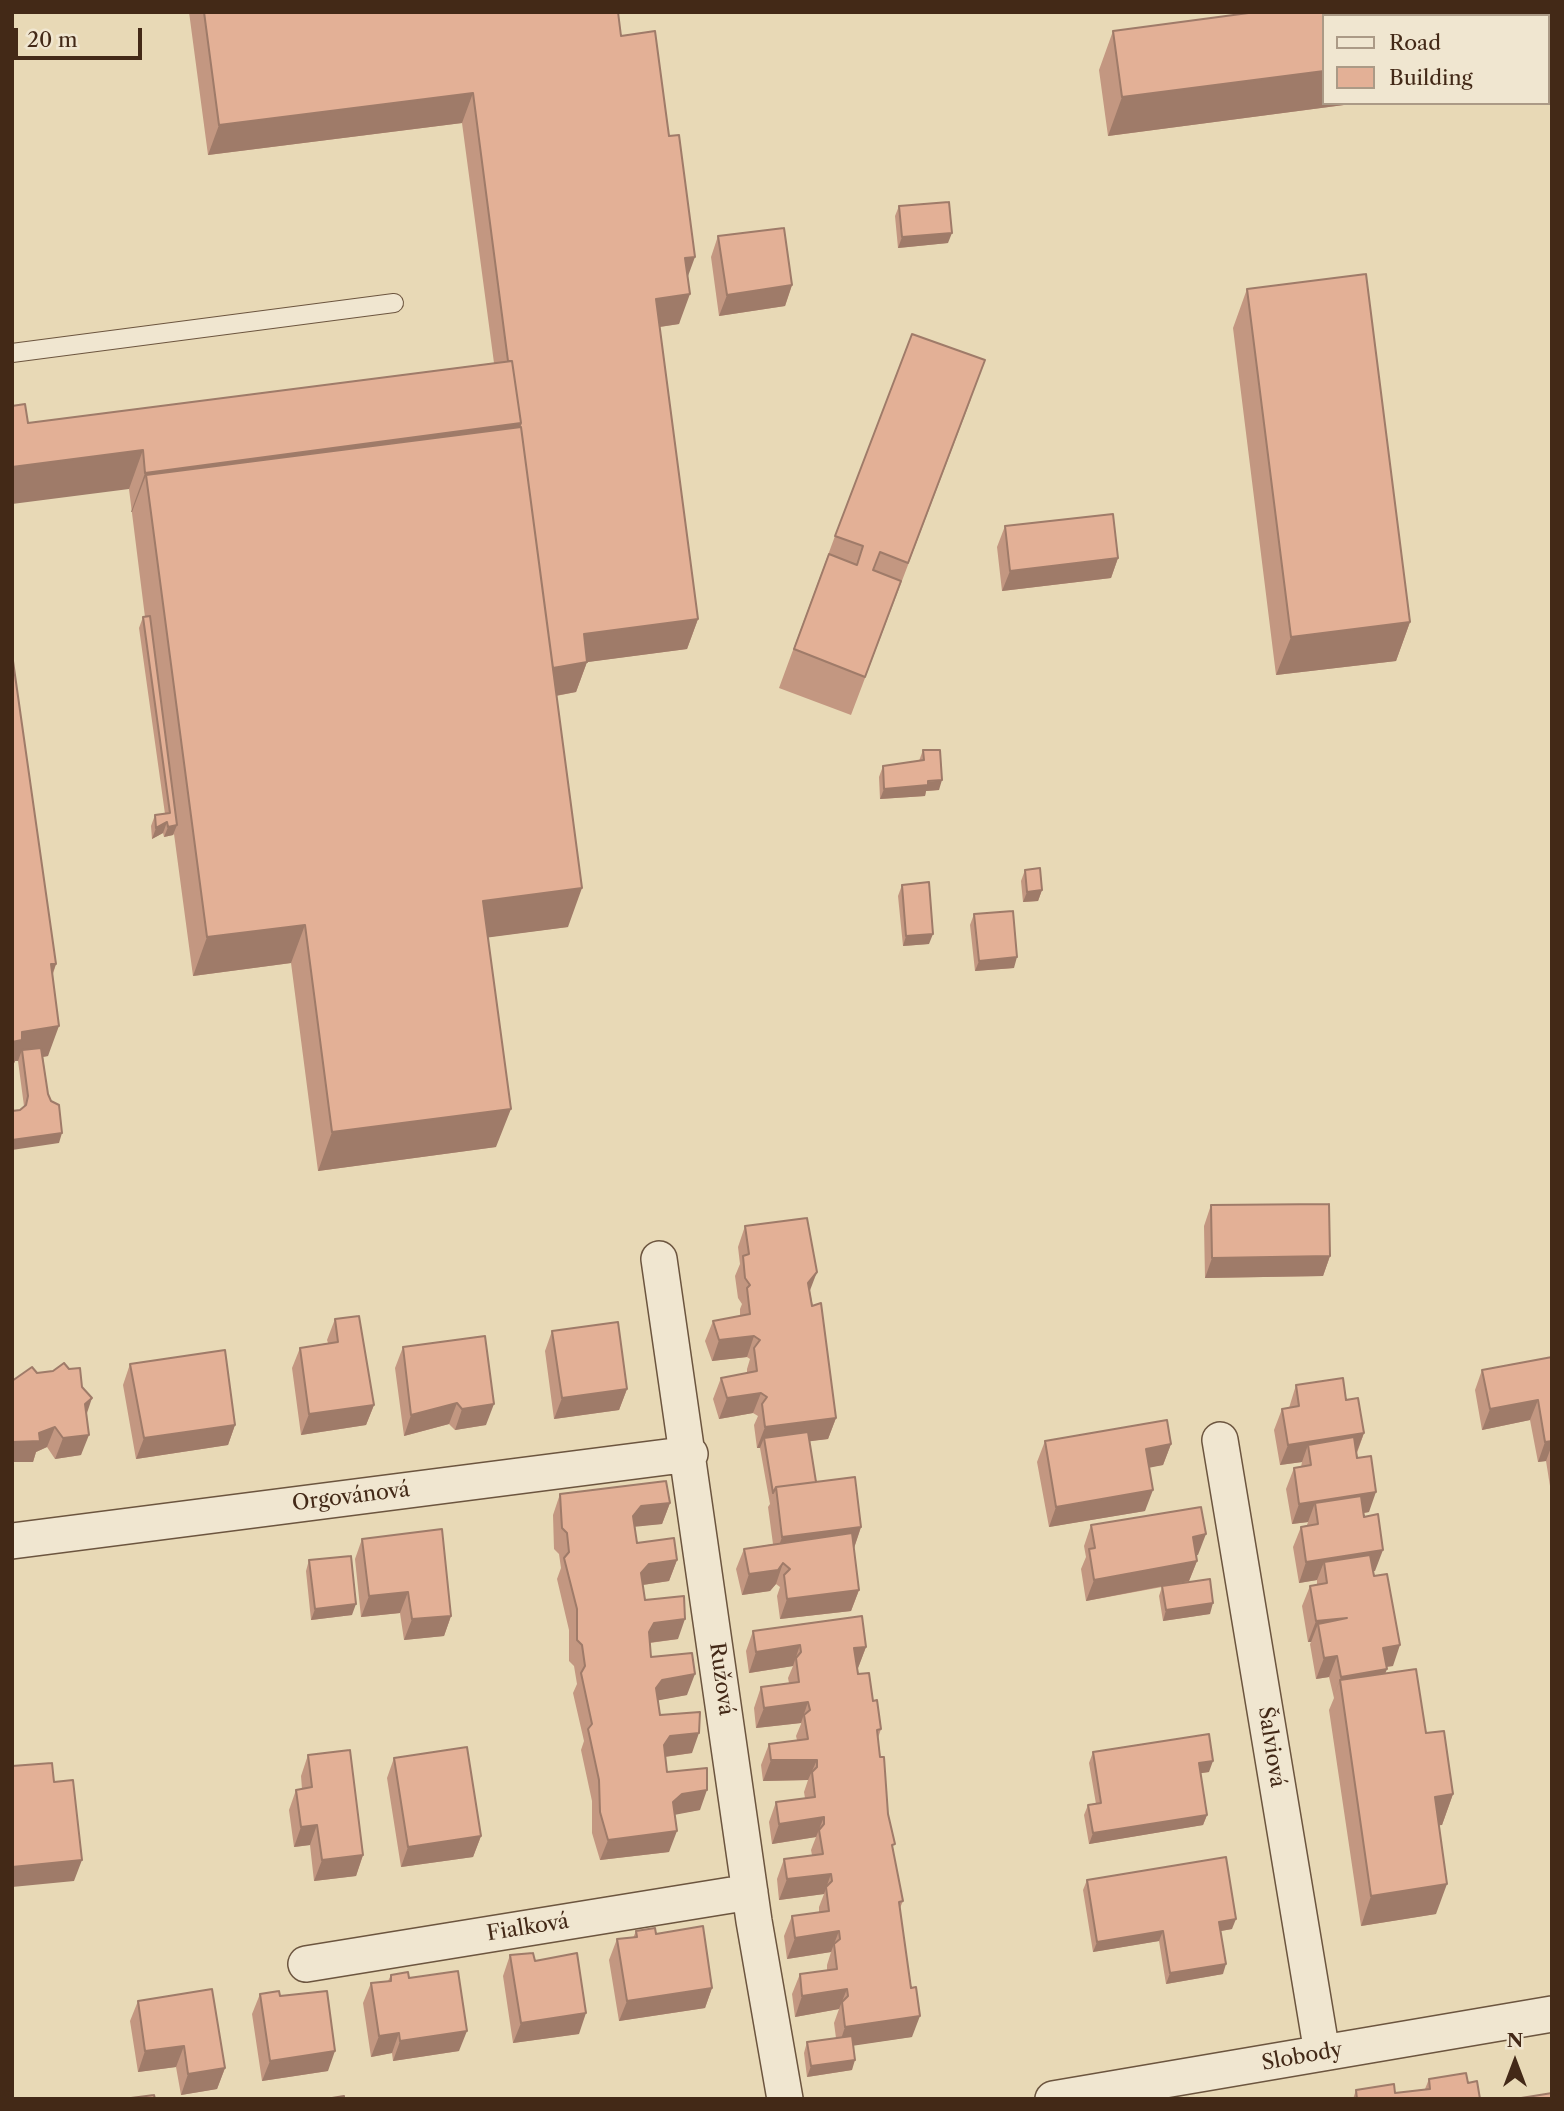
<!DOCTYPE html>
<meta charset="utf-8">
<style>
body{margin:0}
#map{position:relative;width:1564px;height:2111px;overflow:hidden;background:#e8d9b6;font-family:"Libre Caslon Text",serif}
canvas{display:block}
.frame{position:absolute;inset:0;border:14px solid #432917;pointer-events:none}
.legend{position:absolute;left:1322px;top:14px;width:228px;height:91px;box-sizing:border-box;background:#f0e6d0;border:2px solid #ab9a86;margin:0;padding:9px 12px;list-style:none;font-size:21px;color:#432917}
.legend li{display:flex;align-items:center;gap:14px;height:35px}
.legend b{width:35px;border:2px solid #ab9a86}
.north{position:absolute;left:1480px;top:2027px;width:70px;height:70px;-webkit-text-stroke:5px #f0e6d0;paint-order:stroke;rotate:0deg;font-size:19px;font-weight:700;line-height:28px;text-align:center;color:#432917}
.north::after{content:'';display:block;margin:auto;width:24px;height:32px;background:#432917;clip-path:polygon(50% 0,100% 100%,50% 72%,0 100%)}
.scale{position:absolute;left:14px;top:28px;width:128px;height:32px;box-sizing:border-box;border:4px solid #432917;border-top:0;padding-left:9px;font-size:21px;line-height:24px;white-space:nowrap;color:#432917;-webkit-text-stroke:5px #f0e6d0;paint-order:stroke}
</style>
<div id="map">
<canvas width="1564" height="2111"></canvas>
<div class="frame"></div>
<ul class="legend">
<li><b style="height:9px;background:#f0e6d0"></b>Road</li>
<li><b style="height:19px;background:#e3b096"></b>Building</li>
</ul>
<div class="north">N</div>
<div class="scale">20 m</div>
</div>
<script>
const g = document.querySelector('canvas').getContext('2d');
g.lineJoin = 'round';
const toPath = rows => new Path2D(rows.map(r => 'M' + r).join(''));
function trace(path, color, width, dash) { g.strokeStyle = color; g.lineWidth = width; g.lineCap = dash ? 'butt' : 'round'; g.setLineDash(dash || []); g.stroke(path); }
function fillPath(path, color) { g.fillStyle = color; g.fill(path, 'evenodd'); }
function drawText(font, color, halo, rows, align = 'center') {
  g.font = font + ' "Libre Caslon Text",serif'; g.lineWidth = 5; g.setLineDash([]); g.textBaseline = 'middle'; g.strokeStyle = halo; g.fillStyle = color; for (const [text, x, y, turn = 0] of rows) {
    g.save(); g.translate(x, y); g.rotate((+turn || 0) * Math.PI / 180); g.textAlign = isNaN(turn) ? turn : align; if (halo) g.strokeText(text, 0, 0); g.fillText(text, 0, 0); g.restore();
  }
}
const lane = toPath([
 [12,353,394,303]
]);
const street = toPath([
 [659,1259,754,1921,785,2099],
 [1220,1440,1322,2053],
 [12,1541,690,1454],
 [306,1964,750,1892],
 [1053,2099,1552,2014]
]);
trace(lane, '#6c553f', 20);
trace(street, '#6c553f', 38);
trace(lane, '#f0e6d0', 18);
trace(street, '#f0e6d0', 35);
fillPath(toPath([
 [189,12,618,12,621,36,688,276,679,324,660,327,698,619,687,649,587,662,576,692,556,696,568,927,488,937,496,1147,318,1171,291,963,193,976,174,834,173,835,164,837,163,833,152,839,151,826,155,815,165,814,139,628,143,617,145,617,129,489,28,423,494,363,462,123,208,155],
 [1113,31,1324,103,1359,103,1108,136,1099,70],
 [899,206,948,243,898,248,895,216],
 [718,236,792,285,785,306,719,316,711,257],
 [1247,289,1410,622,1396,661,1276,675,1233,328],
 [971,399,851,715,779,688,835,536],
 [1005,526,1118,558,1111,578,1002,591,997,547],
 [12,654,56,964,53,974,48,1056,43,1057,48,1094,59,1143,20,1110,24,1106,18,1061,15,1061,12,1068],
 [923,750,939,790,926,791,925,796,880,799,879,777,883,766,919,761],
 [1025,870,1042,890,1038,901,1023,902,1021,881],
 [902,885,929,944,903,946,898,896],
 [974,914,1014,968,975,971,970,925],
 [1211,1205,1330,1256,1323,1276,1205,1278,1204,1226],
 [745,1226,810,1292,836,1418,828,1439,809,1441,816,1482,861,1527,854,1548,859,1590,851,1611,780,1619,777,1596,780,1587,776,1584,770,1591,742,1595,736,1569,744,1549,773,1544,768,1507,770,1504,760,1448,757,1448,754,1425,758,1416,753,1413,719,1419,713,1399,721,1378,747,1373,747,1369,750,1359,747,1357,712,1361,705,1341,713,1321,740,1316,740,1309,742,1304,738,1298,735,1276,740,1264,738,1247],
 [335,1319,374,1405,366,1425,301,1435,292,1368,300,1348,328,1343,327,1340],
 [552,1331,627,1389,619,1410,554,1419,545,1351],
 [403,1347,486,1425,455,1430,449,1424,404,1436,395,1368],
 [1552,1357,1552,1486,1550,1486,1546,1461,1538,1462,1530,1420,1482,1430,1475,1390,1482,1370],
 [130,1364,235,1425,228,1445,136,1459,123,1385],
 [37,1373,86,1414,81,1455,55,1459,47,1447,36,1452,33,1462,13,1382],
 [1296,1385,1346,1400,1364,1433,1357,1453,1369,1512,1364,1513,1375,1571,1373,1571,1393,1666,1386,1667,1385,1673,1426,1733,1453,1794,1442,1825,1439,1825,1436,1914,1361,1926,1329,1710,1334,1698,1329,1677,1316,1679,1310,1644,1311,1642,1308,1642,1302,1606,1310,1586,1317,1585,1317,1580,1299,1583,1293,1547,1301,1527,1307,1525,1308,1522,1292,1524,1286,1489,1294,1468,1301,1467,1302,1462,1280,1465,1274,1430,1282,1409,1289,1408],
 [1045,1441,1171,1444,1163,1465,1149,1467,1145,1511,1049,1527,1037,1462],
 [560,1494,670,1503,662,1524,635,1526,637,1543,677,1560,669,1581,643,1585,645,1600,678,1639,650,1643,651,1657,687,1695,658,1700,660,1715,692,1753,665,1757,667,1772,700,1810,675,1814,669,1852,600,1860,592,1833,592,1801,581,1750,584,1741,573,1693,577,1684,574,1666,569,1661,569,1630,557,1579,561,1568,559,1554,554,1549,553,1515],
 [1091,1525,1198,1555,1196,1555,1197,1561,1189,1581,1210,1614,1163,1621,1159,1596,1162,1587,1086,1601,1081,1569,1086,1557,1084,1546],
 [362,1539,451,1616,444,1636,404,1640,400,1613,361,1617,355,1559],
 [309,1560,352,1615,311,1620,306,1571],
 [753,1631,866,1647,858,1668,857,1668,858,1674,873,1701,881,1729,878,1738,893,1850,903,1901,900,1908,912,2037,853,2045,852,2070,807,2077,804,2053,807,2042,836,2038,834,2023,839,2009,795,2017,792,1994,800,1974,827,1970,827,1965,831,1952,787,1959,784,1936,792,1916,819,1912,819,1907,824,1894,779,1900,777,1879,784,1859,812,1855,811,1850,816,1837,772,1844,769,1822,776,1802,805,1798,804,1792,808,1780,763,1781,761,1765,769,1744,797,1740,796,1736,801,1724,801,1723,756,1728,754,1708,761,1687,789,1683,788,1678,793,1666,749,1673,746,1651],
 [1093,1752,1209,1772,1201,1773,1207,1815,1203,1825,1089,1844,1084,1815,1088,1805,1096,1804,1089,1763],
 [308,1755,363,1855,356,1876,314,1881,310,1845,294,1847,289,1810,296,1790,302,1789,301,1776],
 [394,1758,481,1836,473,1857,401,1867,387,1778],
 [1087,1880,1232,1929,1221,1931,1223,1974,1166,1984,1159,1941,1093,1952,1083,1890],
 [636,1931,656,1934,712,1988,705,2008,619,2021,609,1960,617,1939,633,1938],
 [510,1955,535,1961,579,2034,513,2043,503,1976],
 [391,1975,459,2051,393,2061,392,2053,371,2057,363,2003,371,1983,388,1981],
 [260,1994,280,1996,328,2071,262,2081,252,2014],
 [138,2001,225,2068,217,2089,181,2095,176,2067,138,2072,130,2021],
 [1429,2079,1468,2083,1480,2099,1353,2099,1356,2090,1395,2093,1425,2089]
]), '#c39781');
fillPath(toPath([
 [1552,41,1552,78,1548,79,1548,42],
 [1324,71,1324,103,1359,103,1108,136,1122,97],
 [473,93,462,123,208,155,219,125],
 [952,233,948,243,898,248,902,237],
 [695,257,684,287,685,258],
 [792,285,785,306,719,316,727,295],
 [690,294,679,324,645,329,656,299],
 [521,423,507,462,146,475,132,512,131,512,145,473],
 [143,450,129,489,12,504,12,467],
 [1118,558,1111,578,1002,591,1010,571],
 [698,619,687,649,573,664,584,634],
 [1410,622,1396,661,1276,675,1291,637],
 [587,662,576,692,538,699,549,669],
 [942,780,939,790,926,791,925,796,880,799,884,789],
 [167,822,163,833,152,839,156,828],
 [177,825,173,835,164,837,168,827],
 [582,888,568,927,469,940,483,901],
 [1042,890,1038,901,1023,902,1027,892],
 [305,925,291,963,193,976,207,937],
 [933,934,929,944,903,946,906,936],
 [1017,957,1014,968,975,971,979,961],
 [51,964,56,964,45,994],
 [59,1026,48,1056,23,1060,22,1050,18,1061,15,1061,12,1068,12,1041,22,1032],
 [511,1109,496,1147,318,1171,332,1132],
 [62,1133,59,1143,12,1150,12,1140],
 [1330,1256,1323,1276,1205,1278,1212,1258],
 [817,1272,809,1293,808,1283],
 [754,1336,747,1357,712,1361,719,1340],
 [627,1389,619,1410,554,1419,562,1398],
 [761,1393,753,1413,719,1419,727,1398],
 [92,1398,85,1419,85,1404],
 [1538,1400,1530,1420,1482,1430,1490,1409],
 [457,1403,449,1424,404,1436,411,1415],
 [494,1404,486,1425,455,1430,462,1409],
 [374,1405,366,1425,301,1435,309,1414],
 [836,1418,828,1439,765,1447,764,1438,760,1448,757,1448,765,1427],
 [235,1425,228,1445,136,1459,144,1438],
 [55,1427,47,1447,36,1452,33,1462,12,1462,12,1442],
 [1364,1433,1356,1454,1308,1445,1302,1462,1280,1465,1288,1445],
 [89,1435,81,1455,55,1459,63,1438],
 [1552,1441,1552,1445,1546,1461,1538,1462,1545,1442],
 [1171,1444,1163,1465,1138,1470,1146,1449],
 [1153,1490,1145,1511,1049,1527,1056,1507],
 [1376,1492,1369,1512,1318,1520,1315,1503,1308,1522,1292,1524,1299,1504],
 [670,1503,662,1524,633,1527,633,1516,641,1506],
 [861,1527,854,1548,775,1557,782,1537],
 [1206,1534,1198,1555,1186,1557,1193,1537],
 [1383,1550,1375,1571,1326,1578,1324,1562,1317,1580,1299,1583,1306,1562],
 [677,1560,669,1581,642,1585,641,1573,649,1564],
 [1197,1561,1189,1581,1086,1601,1094,1580],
 [783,1563,776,1584,770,1591,742,1595,749,1574],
 [859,1590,851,1611,780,1619,787,1599],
 [408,1592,400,1613,361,1617,369,1596],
 [1213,1603,1210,1614,1163,1621,1166,1610],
 [356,1604,352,1615,311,1620,315,1609],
 [451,1616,444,1636,404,1640,412,1619],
 [1347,1618,1318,1624,1311,1642,1308,1642,1316,1621],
 [685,1619,678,1639,647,1643,649,1632,654,1623],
 [800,1645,793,1666,749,1673,756,1652],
 [1400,1645,1393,1666,1375,1668,1383,1648],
 [866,1647,858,1668,847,1669,854,1648],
 [1337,1656,1329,1677,1316,1679,1324,1658],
 [1387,1669,1379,1690,1340,1680,1333,1698,1341,1677],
 [695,1674,687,1695,655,1701,656,1688,662,1680],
 [808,1702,801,1723,756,1728,764,1708],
 [699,1733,692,1753,663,1757,664,1745,670,1736],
 [771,1760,817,1760,808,1780,763,1781],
 [1213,1761,1209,1772,1195,1774,1199,1763],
 [707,1790,700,1810,674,1815,673,1802,682,1794],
 [1453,1794,1442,1825,1424,1827,1435,1797],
 [1207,1815,1203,1825,1089,1844,1093,1833],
 [824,1817,816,1837,772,1844,779,1824],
 [317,1825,310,1845,294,1847,301,1827],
 [677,1831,669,1852,600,1860,608,1840],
 [481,1836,473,1857,401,1867,408,1847],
 [363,1855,356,1876,314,1881,322,1860],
 [82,1860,74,1881,12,1887,12,1867],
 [831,1874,824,1894,779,1900,787,1879],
 [1447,1884,1436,1914,1361,1926,1371,1896],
 [1236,1919,1232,1929,1215,1932,1219,1922],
 [839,1931,831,1952,787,1959,795,1938],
 [1163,1931,1159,1941,1093,1952,1097,1942],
 [1226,1964,1223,1974,1166,1984,1170,1973],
 [712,1988,705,2008,619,2021,627,2001],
 [847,1989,839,2009,795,2017,802,1996],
 [586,2013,579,2034,513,2043,521,2023],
 [920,2016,912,2037,838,2048,845,2027],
 [467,2031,459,2051,393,2061,400,2041],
 [399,2033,392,2053,371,2057,379,2036],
 [184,2046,176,2067,138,2072,145,2051],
 [335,2051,328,2071,262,2081,270,2061],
 [855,2060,852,2070,807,2077,811,2066],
 [225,2068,217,2089,181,2095,188,2074]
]), '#9f7b69');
const building = toPath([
 [204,12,618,12,621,36,655,31,669,136,679,135,695,257,685,258,690,294,656,299,698,619,584,634,587,662,553,668,521,427,519,427,521,423,512,361,508,361,473,93,219,125,204,12],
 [1256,12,1552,12,1552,41,1548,42,1548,16,1324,16,1324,71,1122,97,1113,31,1256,12],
 [949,202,952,233,902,237,899,206,949,202],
 [784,228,792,285,727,295,718,236,784,228],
 [1366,274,1410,622,1291,637,1247,289,1366,274],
 [912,334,985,360,908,563,880,552,873,570,901,581,865,677,794,649,829,554,857,565,863,546,835,536,912,334],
 [512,361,521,423,145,473,143,450,12,467,12,406,25,404,28,423,512,361],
 [521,427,582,888,483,901,511,1109,332,1132,305,925,207,937,146,475,521,427],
 [1113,514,1118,558,1010,571,1005,526,1113,514],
 [150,616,177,825,168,827,167,822,156,828,155,815,170,813,143,617,150,616],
 [12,654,56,964,51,964,59,1026,22,1032,22,1040,12,1042,12,654],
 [923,750,940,750,942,780,928,781,928,785,884,789,883,766,924,760,923,750],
 [1040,868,1042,890,1027,892,1025,870,1040,868],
 [929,882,933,934,906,936,902,885,929,882],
 [1013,911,1017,957,979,961,974,914,1013,911],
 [41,1048,48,1094,51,1101,59,1105,62,1133,12,1140,12,1111,20,1110,26,1105,28,1096,22,1050,41,1048],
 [1329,1204,1330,1256,1212,1258,1211,1205,1329,1204],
 [807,1218,817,1272,808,1283,812,1306,821,1303,836,1418,765,1427,762,1404,767,1397,761,1393,727,1398,721,1378,757,1371,754,1348,760,1340,754,1336,719,1340,713,1321,750,1314,747,1288,750,1285,745,1278,743,1256,749,1254,745,1226,807,1218],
 [359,1316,374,1405,309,1414,300,1348,338,1342,335,1319,359,1316],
 [618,1322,627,1389,562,1398,552,1331,618,1322],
 [485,1336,494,1404,462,1409,457,1403,411,1415,403,1347,485,1336],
 [225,1350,235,1425,144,1438,130,1364,225,1350],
 [1552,1357,1552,1441,1545,1442,1538,1400,1490,1409,1482,1370,1552,1357],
 [64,1363,69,1369,80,1368,82,1387,92,1398,85,1404,89,1435,63,1438,55,1427,39,1433,40,1441,12,1442,12,1381,32,1367,37,1373,53,1371,64,1363],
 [1343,1378,1346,1400,1358,1398,1364,1433,1288,1445,1282,1409,1299,1406,1296,1385,1343,1378],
 [1167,1420,1171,1444,1146,1449,1153,1490,1056,1507,1045,1441,1167,1420],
 [808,1432,816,1482,776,1487,773,1493,764,1438,808,1432],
 [1354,1437,1357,1458,1371,1456,1376,1492,1299,1504,1294,1468,1311,1465,1308,1445,1354,1437],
 [855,1477,861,1527,782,1537,776,1487,855,1477],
 [666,1481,670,1503,641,1506,633,1516,637,1543,674,1538,677,1560,649,1564,641,1573,645,1600,684,1596,685,1619,654,1623,649,1632,651,1657,692,1653,695,1674,662,1680,656,1688,660,1715,700,1712,699,1733,670,1736,664,1745,667,1772,707,1768,707,1790,682,1794,673,1802,677,1831,608,1840,600,1812,599,1780,588,1729,592,1724,581,1673,585,1666,582,1645,577,1640,577,1609,564,1558,569,1552,567,1533,562,1528,560,1494,666,1481],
 [1361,1496,1364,1517,1378,1514,1383,1550,1306,1562,1301,1527,1318,1524,1315,1503,1361,1496],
 [1201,1507,1206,1534,1193,1537,1197,1561,1094,1580,1089,1549,1095,1548,1091,1525,1201,1507],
 [442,1529,451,1616,412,1619,408,1592,369,1596,362,1539,442,1529],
 [852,1533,859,1590,787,1599,784,1575,790,1569,783,1563,778,1570,749,1574,744,1549,852,1533],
 [1370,1555,1374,1576,1387,1574,1400,1645,1383,1648,1387,1669,1341,1677,1337,1656,1324,1658,1318,1624,1347,1618,1316,1621,1310,1586,1327,1583,1324,1562,1370,1555],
 [351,1556,356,1604,315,1609,309,1560,351,1556],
 [1210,1579,1213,1603,1166,1610,1162,1586,1210,1579],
 [862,1616,866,1647,854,1648,858,1674,869,1673,873,1701,877,1700,881,1729,877,1730,880,1757,884,1757,888,1814,895,1844,892,1845,903,1901,899,1902,911,1988,916,1987,920,2016,845,2027,842,2002,848,1996,847,1989,802,1996,800,1974,837,1969,834,1944,840,1939,839,1931,795,1938,792,1916,829,1911,826,1887,832,1881,831,1874,787,1879,784,1859,823,1854,819,1830,824,1824,824,1817,779,1824,776,1802,815,1797,812,1772,817,1767,817,1760,771,1760,769,1744,808,1739,804,1715,810,1710,808,1702,764,1708,761,1687,799,1682,796,1658,801,1652,800,1645,756,1652,753,1631,862,1616],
 [1416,1669,1426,1733,1444,1731,1453,1794,1435,1797,1447,1884,1371,1896,1340,1680,1416,1669],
 [1209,1734,1213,1761,1199,1763,1207,1815,1093,1833,1088,1805,1101,1803,1093,1752,1209,1734],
 [467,1747,481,1836,408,1847,394,1758,467,1747],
 [350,1750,363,1855,322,1860,317,1825,301,1827,296,1790,312,1787,308,1755,350,1750],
 [52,1763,54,1782,73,1780,82,1860,12,1867,12,1766,52,1763],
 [1226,1857,1236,1919,1219,1922,1226,1964,1170,1973,1163,1931,1097,1942,1087,1880,1226,1857],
 [703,1926,712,1988,627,2001,617,1939,637,1937,636,1931,655,1928,656,1934,703,1926],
 [533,1953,535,1961,577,1953,586,2013,521,2023,510,1955,533,1953],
 [458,1971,467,2031,400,2041,399,2033,379,2036,371,1983,391,1981,391,1975,408,1972,409,1978,458,1971],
 [212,1989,225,2068,188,2074,184,2046,145,2051,138,2001,212,1989],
 [279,1991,280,1996,327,1991,335,2051,270,2061,260,1994,279,1991],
 [852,2036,855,2060,811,2066,807,2042,852,2036],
 [1466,2073,1468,2083,1477,2081,1480,2099,1357,2099,1356,2090,1394,2084,1395,2093,1430,2089,1429,2079,1466,2073],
 [1552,2093,1552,2099,1515,2099,1552,2093],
 [154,2095,155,2099,132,2099,131,2098,154,2095],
 [344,2096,344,2099,326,2099,344,2096]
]);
fillPath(building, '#e3b096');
trace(building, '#9f7b69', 2);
drawText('21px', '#432917', '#f0e6d0', [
 ["Orgovánová",351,1497,-7],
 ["Ružová",721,1679,82],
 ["Šalviová",1271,1747,81],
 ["Fialková",528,1928,-9],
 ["Slobody",1302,2057,-10]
]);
</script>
